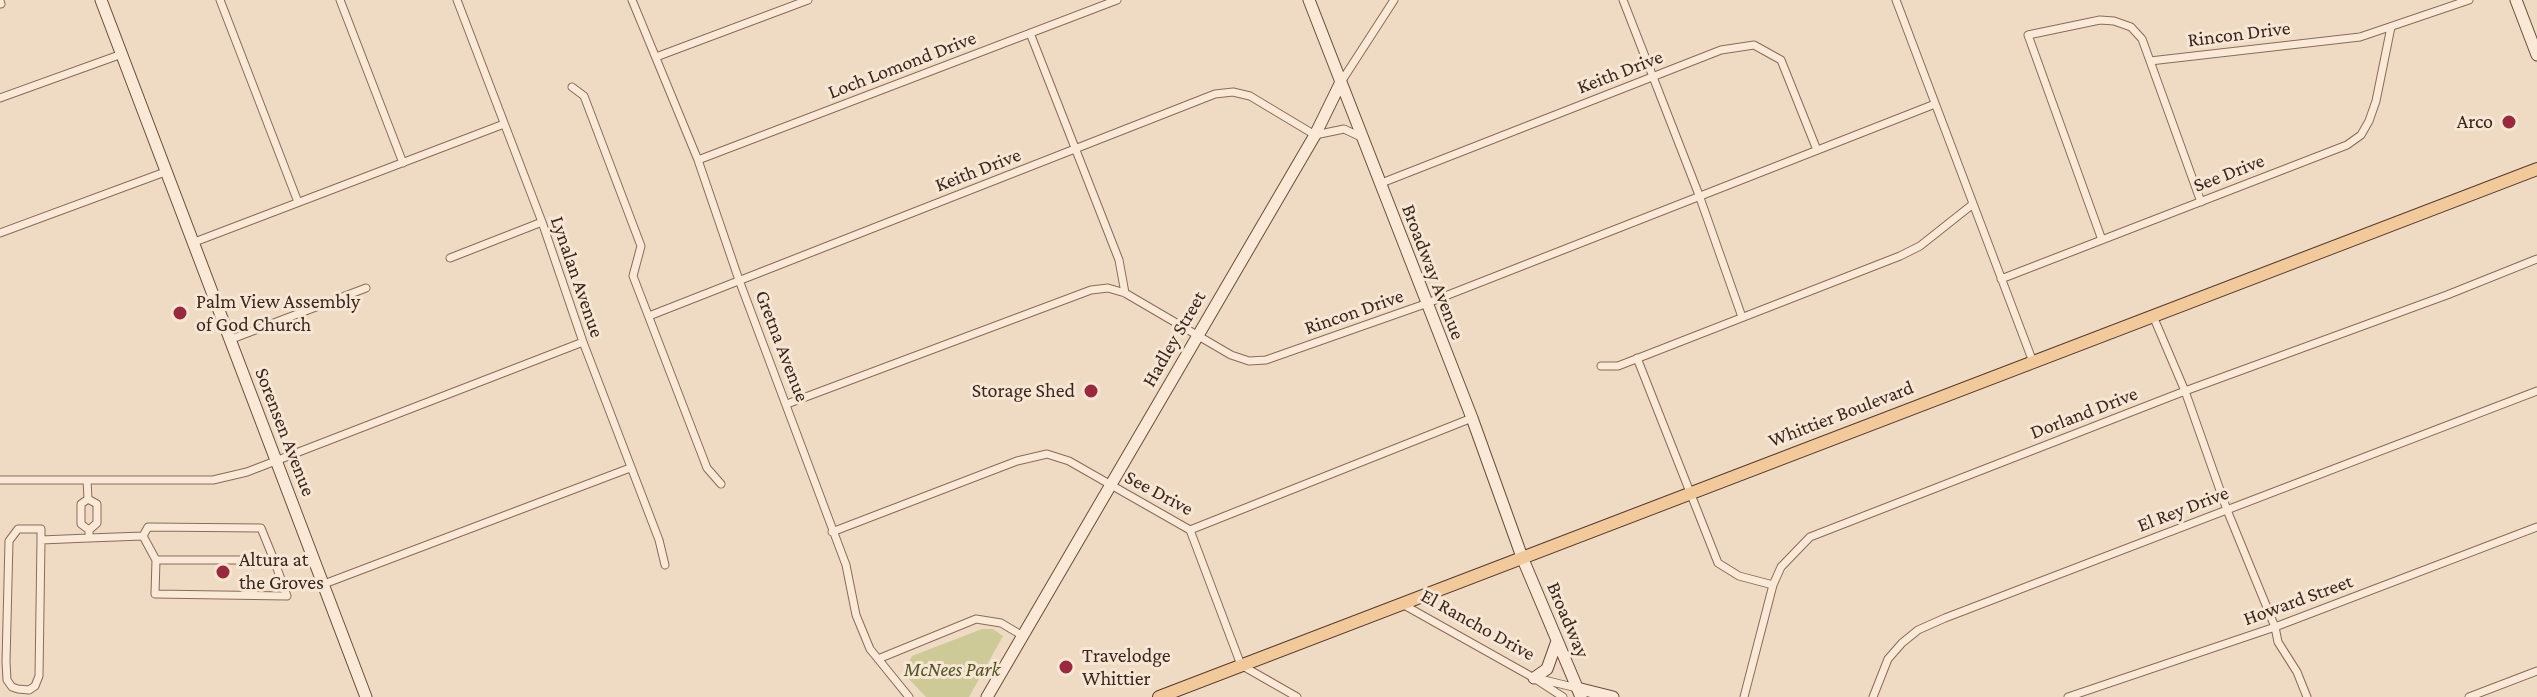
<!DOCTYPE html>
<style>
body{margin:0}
canvas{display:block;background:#efdbc3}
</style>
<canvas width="2537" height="697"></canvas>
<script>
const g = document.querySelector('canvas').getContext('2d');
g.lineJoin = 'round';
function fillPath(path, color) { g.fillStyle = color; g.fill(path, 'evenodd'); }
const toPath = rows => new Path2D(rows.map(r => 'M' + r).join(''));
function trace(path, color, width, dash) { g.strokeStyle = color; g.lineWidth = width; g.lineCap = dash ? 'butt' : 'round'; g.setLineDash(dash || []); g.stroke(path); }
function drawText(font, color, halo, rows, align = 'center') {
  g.font = font + ' "Crimson Pro",serif'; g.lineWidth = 6; g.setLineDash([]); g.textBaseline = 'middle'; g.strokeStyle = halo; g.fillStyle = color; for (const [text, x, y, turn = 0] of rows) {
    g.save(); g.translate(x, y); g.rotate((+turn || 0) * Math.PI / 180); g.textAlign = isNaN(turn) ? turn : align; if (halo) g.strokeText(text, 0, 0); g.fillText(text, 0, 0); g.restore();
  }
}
fillPath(toPath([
 [982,629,993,629,1003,636,969,697,926,697,907,677,906,667,912,656]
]), '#cdca97');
const street = toPath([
 [220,0,298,202],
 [340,0,403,163],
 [457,0,542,222,583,342,659,540,665,565],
 [632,0,698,160,739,280,846,565,856,615,870,649,909,697],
 [1623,0,1699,195,1742,317],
 [1896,0,2033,362],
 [0,1,1,4],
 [1030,33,1119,260,1125,293],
 [656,57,808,0],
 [2150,61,2201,202],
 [1341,82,1394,0],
 [572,87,584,96,641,246,633,276,707,468,721,484],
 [0,98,122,54],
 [698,160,1117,0],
 [1379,184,1721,50,1754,45,1781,60,1817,150],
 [0,233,165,172],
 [2102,240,2028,35,2100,20,2114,21,2131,27,2142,39,2150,61,2360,37,2469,0],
 [192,243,504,124],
 [450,258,542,222],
 [2001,279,2347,145,2361,135,2369,121,2376,101,2391,27],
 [649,316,1215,94,1233,92,1250,96,1315,135,1344,129,1361,137],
 [2153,316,2185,391,2227,510,2275,627,2278,642,2297,672,2307,697],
 [229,340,366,288],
 [1637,358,1718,563,1739,576,1773,585],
 [1601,366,1618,366,1900,256,1920,246,1973,204],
 [787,404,1091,290,1108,288,1125,293,1231,355,1249,361,1266,360,1425,304,1935,104],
 [0,480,213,480,247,472,583,342],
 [87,480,88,499,81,504,81,524,89,530],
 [1190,530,1241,665,1297,697],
 [832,532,1017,461,1047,454,1069,461,1190,530,1472,418],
 [89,538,143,536,156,560,274,560,261,528,148,527,143,536],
 [41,540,41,529,18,529,9,541,6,662,7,680,12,687,18,689,29,690,35,686,39,676,41,540,89,538,89,530,97,523,97,504,88,499],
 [156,560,155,594,287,596,274,560],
 [324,584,630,468],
 [1404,605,1534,678,1563,697],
 [878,659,976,619,1001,623,1023,636],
 [1540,679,1577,688],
 [1744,697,1773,585,1781,567,1810,537,2185,391,2447,295,2537,259],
 [1873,697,1888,659,1902,643,1918,630,1945,618,2537,391],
 [2068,697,2275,627,2537,527],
 [2469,697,2537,671]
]);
const secondary = toPath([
 [101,0,366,697],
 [1309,0,1472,418,1522,557,1581,697],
 [2516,0,2537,55],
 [1534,678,1547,669,1557,641],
 [1577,688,1613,697],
 [987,697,1315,135,1340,84]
]);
const primary = toPath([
 [1159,697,2537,169]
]);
trace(street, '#896b5a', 9);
trace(secondary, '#6b4d3d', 13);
trace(primary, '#573a2e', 14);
trace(street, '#f9e9d6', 7);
trace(secondary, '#f9e9d6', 11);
trace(primary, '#f2c99b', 12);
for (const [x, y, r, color] of [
 [2509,122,8,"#99293c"],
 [180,313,8,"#99293c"],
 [1091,391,8,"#99293c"],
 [223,572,8,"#99293c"],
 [1066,667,8,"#99293c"]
]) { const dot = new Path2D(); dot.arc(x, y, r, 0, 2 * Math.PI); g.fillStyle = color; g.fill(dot); trace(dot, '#f6e6d3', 3); }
drawText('20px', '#39271e', '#f6e6d3', [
 ["Rincon Drive",2239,34,-7],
 ["Loch Lomond Drive",902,65,-21],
 ["Keith Drive",1620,72,-21],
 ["Keith Drive",978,170,-21],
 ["See Drive",2229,173,-21],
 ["Broadway Avenue",1433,272,69],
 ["Lynalan Avenue",577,277,71],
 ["Rincon Drive",1354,312,-19],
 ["Hadley Street",1174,339,-60],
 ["Gretna Avenue",782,346,69],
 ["Dorland Drive",2084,413,-21],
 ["Whittier Boulevard",1841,414,-21],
 ["Sorensen Avenue",285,432,69],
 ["See Drive",1159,493,28],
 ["El Rey Drive",2183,509,-21],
 ["Howard Street",2298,600,-20],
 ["Broadway",1568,620,67],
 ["El Rancho Drive",1478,625,29]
]);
drawText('20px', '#39271e', '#f6e6d3', [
 ["Arco",2493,122,"right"],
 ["Palm View Assembly",196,302],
 ["of God Church",196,325],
 ["Storage Shed",1075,391,"right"],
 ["Altura at",239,560],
 ["the Groves",239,583],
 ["Travelodge",1082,656],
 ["Whittier",1082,679]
], 'left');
drawText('italic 20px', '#515524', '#f6e6d3', [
 ["McNees Park",952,670]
]);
</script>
